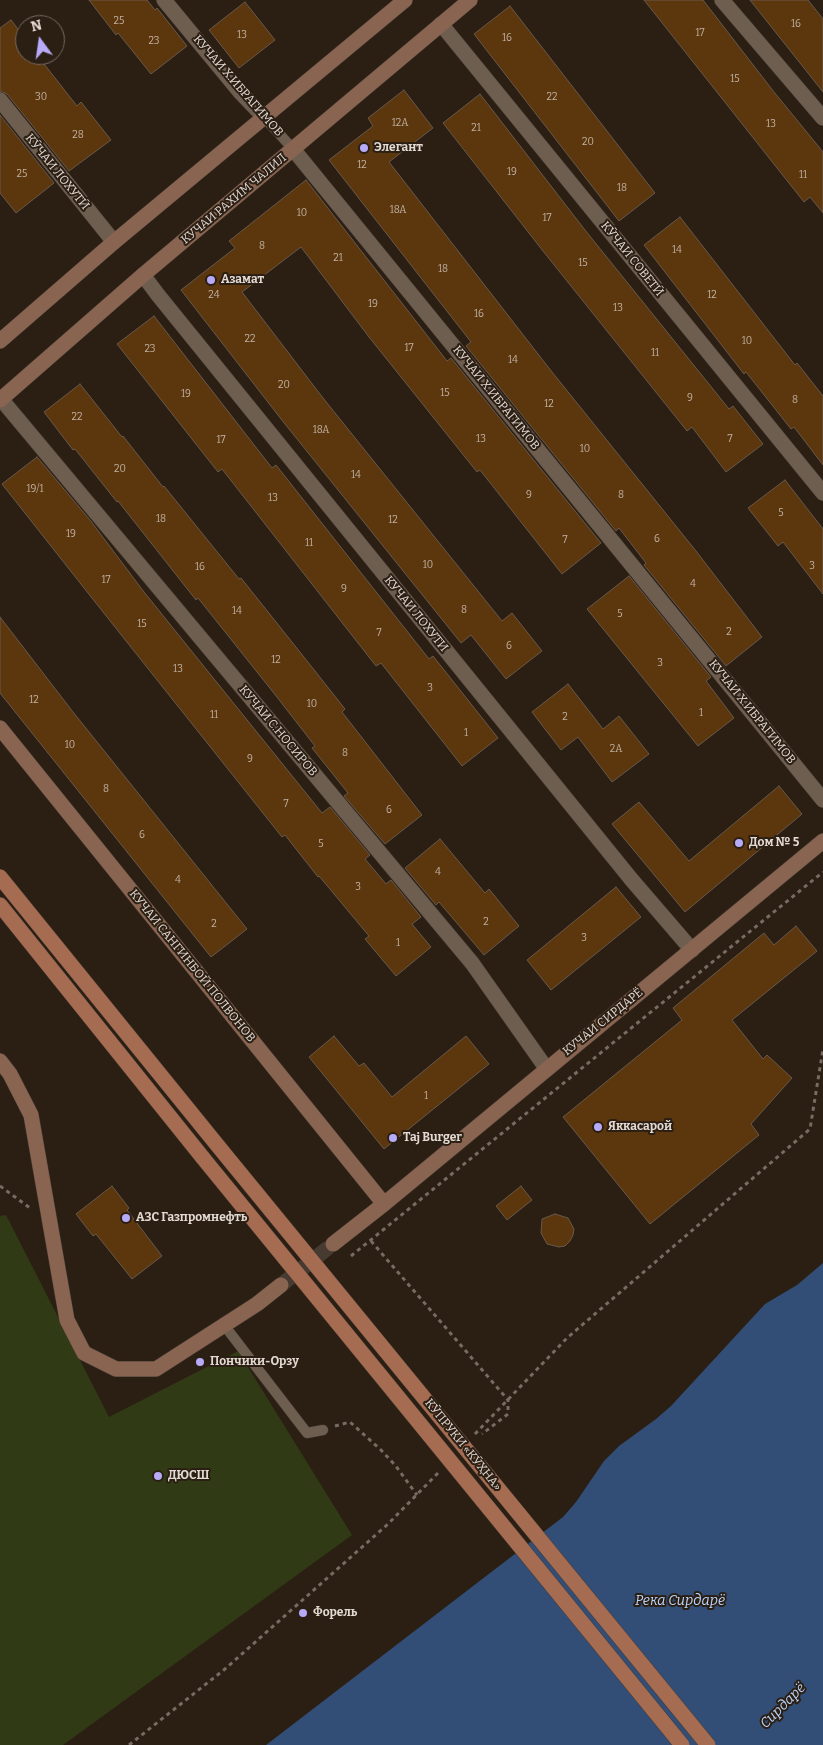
<!DOCTYPE html>
<meta charset="utf-8">
<style>
body{margin:0}
#map{position:relative;width:823px;height:1745px;overflow:hidden;background:#2b1e13;font-family:Bitter,serif}
canvas{display:block}
.north{position:absolute;left:15px;top:15px;width:50px;height:50px;box-sizing:border-box;background:#2b1e13;border:1px solid #756960;border-radius:50%;rotate:346deg;font-size:14px;font-weight:700;line-height:20px;text-align:center;color:#e3dad3}
.north::after{content:'';display:block;margin:auto;width:18px;height:22px;background:#b7abf8;clip-path:polygon(50% 0,100% 100%,50% 72%,0 100%)}
</style>
<div id="map">
<canvas width="823" height="1745"></canvas>
<div class="north">N</div>
</div>
<script>
const g = document.querySelector('canvas').getContext('2d');
g.lineJoin = 'round';
function fillPath(path, color) { g.fillStyle = color; g.fill(path, 'evenodd'); }
const toPath = rows => new Path2D(rows.map(r => 'M' + r).join(''));
function trace(path, color, width, dash) { g.strokeStyle = color; g.lineWidth = width; g.lineCap = dash ? 'butt' : 'round'; g.setLineDash(dash || []); g.stroke(path); }
function drawText(font, color, halo, rows, align = 'center') {
  g.font = font + ' Bitter,serif'; g.lineWidth = 4; g.setLineDash([]); g.textBaseline = 'middle'; g.strokeStyle = halo; g.fillStyle = color; for (const [text, x, y, turn = 0] of rows) {
    g.save(); g.translate(x, y); g.rotate((+turn || 0) * Math.PI / 180); g.textAlign = isNaN(turn) ? turn : align; if (halo) g.strokeText(text, 0, 0); g.fillText(text, 0, 0); g.restore();
  }
}
fillPath(toPath([
 [6,1215,109,1417,238,1351,352,1535,63,1745,0,1745,0,1216]
]), '#303b15');
fillPath(toPath([
 [823,1263,823,1745,266,1745,563,1517,576,1502,604,1461,619,1446,656,1419,671,1406,765,1304,797,1285]
]), '#324e76');
const building = toPath([
 [89,0,147,0,155,10,157,8,187,46,151,74,118,33,116,35,89,0],
 [644,0,703,0,774,92,823,152,823,213,810,197,804,202,644,0],
 [750,0,808,0,823,19,823,92,750,0],
 [245,2,275,40,239,68,209,30,245,2],
 [510,6,655,193,619,221,474,34,510,6],
 [11,20,25,38,25,55,37,55,77,106,81,102,111,140,69,171,7,94,0,91,0,28,11,20],
 [404,90,433,128,389,162,552,372,696,551,762,637,726,666,644,565,646,563,619,528,616,531,466,346,471,342,329,160,373,126,368,118,404,90],
 [480,94,585,230,729,409,733,406,763,444,726,472,692,427,687,431,543,251,443,123,480,94],
 [0,115,54,183,16,213,0,193,0,115],
 [306,180,447,361,451,358,601,543,562,574,480,470,477,472,369,337,301,247,242,292,323,398,502,621,512,613,542,651,506,679,471,635,461,643,281,419,181,290,235,248,229,241,306,180],
 [680,217,795,365,797,363,823,396,823,465,794,427,791,429,746,372,744,374,644,245,680,217],
 [154,316,272,468,276,465,429,659,433,656,498,738,462,766,381,663,376,666,222,469,218,472,117,344,154,316],
 [80,384,122,437,123,436,163,487,164,486,239,579,241,578,315,671,345,709,342,712,422,815,385,844,344,796,348,793,312,748,315,746,273,692,198,598,196,600,118,501,117,502,75,449,73,450,44,412,80,384],
 [37,457,90,520,144,592,322,813,330,807,370,855,365,859,386,884,391,880,421,917,412,924,431,947,396,976,365,939,369,936,319,876,318,877,285,835,282,837,103,612,2,484,37,457],
 [785,480,823,529,823,594,783,542,778,546,748,508,785,480],
 [629,576,711,677,706,681,734,718,698,746,587,609,629,576],
 [0,617,73,712,247,929,211,957,0,693,0,617],
 [568,684,603,729,619,716,649,754,612,782,578,737,561,750,532,712,568,684],
 [779,786,802,814,685,912,612,824,639,802,689,861,779,786],
 [440,839,485,893,489,889,519,926,484,955,439,902,436,905,405,868,440,839],
 [616,887,641,917,551,990,527,960,616,887],
 [796,926,817,951,732,1020,763,1059,767,1055,792,1078,751,1124,759,1135,650,1224,563,1117,682,1020,673,1008,764,933,774,945,796,926],
 [334,1036,359,1066,364,1063,392,1097,466,1036,489,1064,384,1149,309,1057,334,1036],
 [112,1186,129,1208,127,1210,162,1256,132,1279,96,1234,93,1236,76,1214,112,1186],
 [521,1186,532,1200,507,1220,496,1206,521,1186],
 [555,1214,568,1218,574,1229,573,1235,570,1241,565,1246,559,1247,547,1244,541,1233,542,1219,555,1214]
]);
fillPath(building, '#5c370e');
trace(building, '#68594c', 1);
trace(toPath([
 [281,1285,333,1244]
]), '#473a30', 15, [15, 8]);
const lane = toPath([
 [264,117,293,149],
 [224,1325,307,1433,323,1430]
]);
const street = toPath([
 [164,0,240,92,264,117],
 [722,0,823,118],
 [441,24,823,493],
 [0,100,114,242],
 [293,149,823,800],
 [143,275,158,295,631,879,692,950],
 [1,399,472,963,546,1068]
]);
const secondary = toPath([
 [0,341,114,242,405,0],
 [0,400,143,275,470,0],
 [0,728,384,1204],
 [0,1061,10,1074,31,1115,67,1320,84,1353,116,1369,156,1369,257,1304,281,1285],
 [333,1244,384,1204,823,841]
]);
const primary = toPath([
 [0,877,218,1146],
 [0,905,203,1158]
]);
trace(lane, '#453a33', 11);
trace(street, '#453a33', 16);
trace(secondary, '#453a33', 16);
trace(primary, '#453a33', 16);
trace(toPath([
 [0,1186,30,1208],
 [371,1241,508,1400,508,1414,482,1434],
 [351,1256,823,872],
 [335,1426,350,1422,381,1450,395,1465,417,1495],
 [475,1434,567,1338,810,1129,823,1049],
 [129,1745,225,1669,388,1524,438,1473]
]), '#776b62', 3, [4, 4]);
trace(lane, '#6d5e50', 10);
trace(street, '#6d5e50', 15);
trace(secondary, '#896551', 15);
trace(primary, '#a56c52', 15);
const primaryBridge = toPath([
 [218,1146,708,1745],
 [203,1158,682,1745]
]);
trace(primaryBridge, '#453a33', 16, []);
trace(primaryBridge, '#a56c52', 15);
for (const [x, y, r, color] of [
 [364,148,5,"#b7abf8"],
 [211,280,5,"#b7abf8"],
 [739,843,5,"#b7abf8"],
 [598,1127,5,"#b7abf8"],
 [393,1138,5,"#b7abf8"],
 [126,1218,5,"#b7abf8"],
 [200,1362,5,"#b7abf8"],
 [158,1476,5,"#b7abf8"],
 [303,1613,5,"#b7abf8"]
]) { const dot = new Path2D(); dot.arc(x, y, r, 0, 2 * Math.PI); g.fillStyle = color; g.fill(dot); trace(dot, '#2b1e13', 2); }
drawText('10px', '#c1b1a2', null, [
 ["25",119,21],
 ["16",796,24],
 ["17",700,33],
 ["13",242,35],
 ["16",507,38],
 ["23",154,41],
 ["15",735,79],
 ["30",41,97],
 ["22",552,97],
 ["12А",400,123],
 ["13",771,124],
 ["21",476,128],
 ["28",78,135],
 ["20",588,142],
 ["12",362,165],
 ["19",512,172],
 ["25",22,174],
 ["11",803,175],
 ["18",622,188],
 ["18А",398,210],
 ["10",302,213],
 ["17",547,218],
 ["8",262,246],
 ["14",677,250],
 ["21",338,258],
 ["15",583,263],
 ["18",443,269],
 ["24",214,295],
 ["12",712,295],
 ["19",373,304],
 ["13",618,308],
 ["16",479,314],
 ["22",250,339],
 ["10",747,341],
 ["17",409,348],
 ["23",150,349],
 ["11",655,353],
 ["14",513,360],
 ["20",284,385],
 ["15",445,393],
 ["19",186,394],
 ["9",690,398],
 ["8",795,400],
 ["12",549,404],
 ["22",77,417],
 ["18А",321,430],
 ["13",481,439],
 ["7",730,439],
 ["17",221,440],
 ["10",585,449],
 ["20",120,469],
 ["14",356,475],
 ["19/1",35,489],
 ["9",529,495],
 ["8",621,495],
 ["13",273,498],
 ["5",781,513],
 ["18",161,519],
 ["12",393,520],
 ["19",71,534],
 ["6",657,539],
 ["7",565,540],
 ["11",309,543],
 ["10",428,565],
 ["3",812,566],
 ["16",200,567],
 ["17",106,580],
 ["4",693,584],
 ["9",344,589],
 ["8",464,610],
 ["14",237,611],
 ["5",620,614],
 ["15",142,624],
 ["2",729,632],
 ["7",379,633],
 ["6",509,646],
 ["12",276,660],
 ["3",660,663],
 ["13",178,669],
 ["3",430,688],
 ["12",34,700],
 ["10",312,704],
 ["1",701,713],
 ["11",214,715],
 ["2",565,717],
 ["1",466,733],
 ["10",70,745],
 ["2А",616,749],
 ["8",345,753],
 ["9",250,759],
 ["8",106,789],
 ["7",286,804],
 ["6",389,810],
 ["6",142,835],
 ["5",321,844],
 ["4",438,872],
 ["4",178,880],
 ["3",358,887],
 ["2",486,922],
 ["2",214,924],
 ["3",584,938],
 ["1",398,943],
 ["1",426,1096]
]);
drawText('12px', '#e3dad3', '#2b1e13', [
 ["КУЧАИ Х.ИБРАГИМОВ",238,86,49],
 ["КӮЧАИ ЛОХУТӢ",57,172,51],
 ["КУЧАИ РАХИМ ЧАЛИЛ",234,199,-40],
 ["КӮЧАИ СОВЕТӢ",632,259,51],
 ["КУЧАИ Х.ИБРАГИМОВ",496,398,51],
 ["КУЧАИ ЛОХУТИ",416,614,51],
 ["КУЧАИ Х.ИБРАГИМОВ",752,712,51],
 ["КУЧАИ С.НОСИРОВ",278,731,50],
 ["КУЧАИ САНГИНБОЙ ПОЛВОНОВ",192,966,51],
 ["КУЧАИ СИРДАРЁ",603,1022,-39],
 ["КӮПРУКИ «КӮҲНА»",463,1445,51]
]);
drawText('bold 12px', '#e3dad3', '#2b1e13', [
 ["Элегант",374,148],
 ["Азамат",221,280],
 ["Дом № 5",749,843],
 ["Яккасарой",608,1127],
 ["Taj Burger",403,1138],
 ["АЗС Газпромнефть",136,1218],
 ["Пончики-Орзу",210,1362],
 ["ДЮСШ",168,1476],
 ["Форель",313,1613]
], 'left');
drawText('italic 14px', '#b9d5fc', '#2b1e13', [
 ["Река Сирдарё",680,1601],
 ["Сирдарё",783,1706,-45]
]);
</script>
